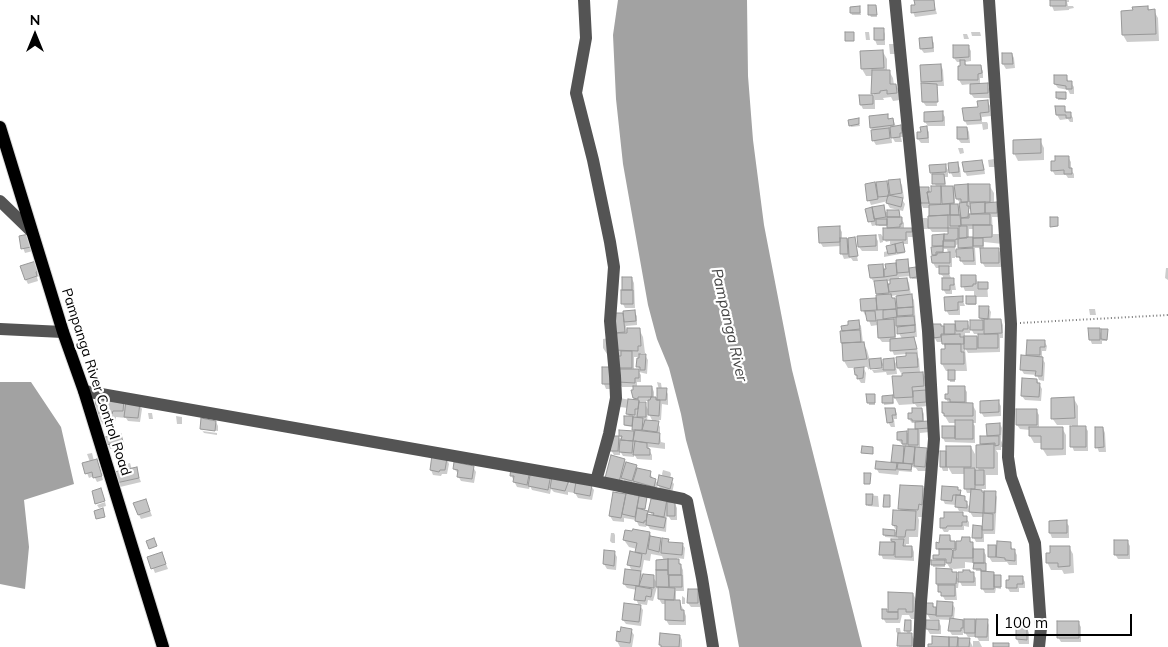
<!DOCTYPE html>
<style>
body{margin:0}
#map{position:relative;width:1168px;height:647px;overflow:hidden;background:#fff;font-family:Mulish,sans-serif}
canvas{display:block}
.north{position:absolute;left:10px;top:10px;width:50px;height:50px;-webkit-text-stroke:4px #fff;paint-order:stroke;rotate:0deg;font-size:14px;font-weight:700;line-height:20px;text-align:center;color:#000}
.north::after{content:'';display:block;margin:auto;width:18px;height:22px;background:#000;clip-path:polygon(50% 0,100% 100%,50% 72%,0 100%)}
.scale{position:absolute;left:996px;top:614px;width:136px;height:22px;box-sizing:border-box;border:2px solid #000;border-top:0;padding-left:6px;font-size:15px;line-height:18px;white-space:nowrap;color:#000;-webkit-text-stroke:4px #fff;paint-order:stroke}
</style>
<div id="map">
<canvas width="1168" height="647"></canvas>
<div class="north">N</div>
<div class="scale">100 m</div>
</div>
<script>
const g = document.querySelector('canvas').getContext('2d');
g.lineJoin = 'round';
function fillPath(path, color) { g.fillStyle = color; g.fill(path, 'evenodd'); }
const toPath = rows => new Path2D(rows.map(r => 'M' + r).join(''));
function trace(path, color, width, dash) { g.strokeStyle = color; g.lineWidth = width; g.lineCap = dash ? 'butt' : 'round'; g.setLineDash(dash || []); g.stroke(path); }
function drawText(font, color, halo, rows, align = 'center') {
  g.font = font + ' Mulish,sans-serif'; g.lineWidth = 4.5; g.setLineDash([]); g.textBaseline = 'middle'; g.strokeStyle = halo; g.fillStyle = color; for (const [text, x, y, turn = 0] of rows) {
    g.save(); g.translate(x, y); g.rotate((+turn || 0) * Math.PI / 180); g.textAlign = isNaN(turn) ? turn : align; if (halo) g.strokeText(text, 0, 0); g.fillText(text, 0, 0); g.restore();
  }
}
fillPath(toPath([
 [618,0,747,0,748,76,753,140,764,225,792,370,862,647,739,647,729,591,686,440,681,414,669,368,657,339,648,305,623,164,616,99,613,35],
 [0,382,31,382,61,427,74,484,24,500,29,547,25,589,0,584]
]), '#a2a2a2');
fillPath(toPath([
 [923,0,933,0,937,14,915,17,913,12,916,6],
 [1069,0,1069,2,1067,2,1068,6,1073,6,1074,8,1069,9,1069,10,1054,11,1052,6,1052,1],
 [876,6,877,17,871,17,870,15],
 [1148,7,1150,11,1154,11,1158,18,1159,41,1127,42,1123,35],
 [860,8,861,15,852,15,851,13],
 [883,29,885,34,885,45,877,45,875,40],
 [865,32,869,32,870,40,866,40],
 [971,32,980,32,981,36,972,36],
 [963,34,967,34,969,39,964,39],
 [931,38,934,43,934,52,924,53,921,49],
 [889,44,894,44,895,54,890,54],
 [968,46,971,51,971,61,965,62,967,66,980,66,983,71,983,78,980,78,980,85,987,85,989,89,990,98,974,98,971,94,971,84,962,85,959,80,959,67,961,67,961,62,957,62,954,58],
 [883,52,887,59,887,71,889,71,893,78,894,85,896,85,900,92,900,100,893,101,891,97,883,98,884,100,875,100,875,109,863,109,861,105,860,97,874,96,873,93,873,76,866,76,862,69],
 [1003,54,1012,54,1014,58,1015,68,1006,69,1003,64],
 [941,65,943,70,944,86,937,86,938,88,936,88,937,106,926,106,923,102,924,85,922,82],
 [1066,76,1069,83,1071,83,1074,87,1074,94,1070,94,1068,90,1058,88,1055,84],
 [1057,93,1065,93,1066,100,1058,100],
 [988,102,990,106,991,116,982,117,982,122,987,122,988,124,988,129,983,130,982,124,967,125,965,121],
 [1057,107,1064,107,1067,113,1070,113,1073,118,1073,122,1070,122,1068,119,1060,120,1057,115],
 [942,112,945,117,945,126,928,126,925,122],
 [887,116,890,120,893,119,896,127,901,127,904,137,901,137,902,142,895,142,891,135,892,143,876,145,873,140,873,131,871,128],
 [858,120,860,126,851,127,850,125],
 [926,128,929,132,929,143,921,143,918,139],
 [967,128,969,132,970,143,961,143,958,139],
 [1040,140,1044,148,1044,160,1018,161,1014,153],
 [958,148,963,148,964,153,960,154],
 [1068,157,1071,162,1071,170,1074,174,1074,178,1068,178,1066,175,1055,175,1052,170],
 [994,159,995,167,989,167,988,160],
 [982,161,984,166,985,174,967,176,965,172],
 [950,164,958,164,960,168,961,177,953,177,951,173],
 [945,165,948,170,948,177,945,177,946,187,967,186,970,190,989,185,994,193,994,204,996,204,999,217,992,217,993,234,1001,234,1003,244,984,242,984,250,998,249,1001,254,1001,267,985,267,982,262,982,248,975,248,976,265,964,265,955,252,955,258,952,258,952,267,948,267,950,276,955,284,956,290,952,290,952,294,946,294,943,289,943,276,940,274,940,268,936,268,933,263,933,257,935,257,933,236,949,235,949,232,932,232,930,229,923,229,922,218,927,218,930,222,930,208,923,208,921,203,928,188,933,196,936,187,930,166],
 [940,194,941,194,944,206,940,206],
 [955,196,960,203,960,210,958,205,955,205],
 [968,208,973,211,973,215,968,215],
 [969,229,974,229,974,242,969,239],
 [959,244,961,250,955,250,956,245],
 [944,249,947,249,948,253,943,254],
 [899,180,902,185,904,198,901,198,905,204,903,211,890,208,887,203,888,201,871,205,869,200,867,185,886,182,891,190],
 [883,206,886,212,899,211,900,218,904,223,904,229,911,229,914,237,908,237,908,244,903,244,905,253,884,257,884,252,888,251,894,244,887,244,890,244,890,241,886,242,883,237,883,242,880,243,878,234,881,234,885,240,888,226,879,226,878,225,872,226,866,210],
 [839,227,842,232,842,239,854,239,856,242,854,242,858,261,853,261,851,258,844,259,842,254,841,246,823,247,820,242],
 [875,236,878,241,878,251,862,251,859,247],
 [31,240,33,251,25,253,23,248],
 [907,260,910,269,916,269,917,279,912,279,911,276,899,277,899,280,907,279,909,283,911,295,914,300,917,337,913,337,916,343,918,353,916,353,919,359,920,373,923,373,927,380,928,406,917,407,915,404,899,405,895,398,903,377,903,372,901,373,896,365,897,374,887,375,886,372,874,373,872,370,888,368,894,360,898,367,907,357,907,354,894,355,892,350,891,342,882,342,879,338,878,325,871,326,867,315,865,315,863,311,862,301,878,300,876,282,874,282,871,278,870,266,882,265,885,270,887,270,887,265,898,264],
 [887,281,891,281,892,285,889,285],
 [897,295,897,305,891,296],
 [896,327,898,327,899,333,902,339,896,339],
 [35,263,40,276,37,277,38,281,28,284,26,280],
 [1166,268,1168,268,1168,280,1165,278],
 [975,276,978,283,987,283,988,297,976,297,976,305,968,305,967,304,974,297,974,291,965,291,963,286],
 [632,279,634,283,635,308,625,308,623,304],
 [962,298,965,306,960,306,960,315,949,315,946,310],
 [980,307,988,307,991,312,990,320,1001,320,1003,325,1003,338,1000,338,1000,352,968,353,965,348,967,371,954,371,955,373,955,382,950,382,949,371,946,371,942,364,942,350,946,350,943,342,937,342,934,337,942,327,946,327,946,325,957,325,967,322,971,329,982,321,980,318],
 [970,327,974,334,979,334,979,337,965,338,965,333,970,333],
 [1089,309,1095,309,1096,315,1090,315],
 [634,312,637,316,637,325,626,326,626,329,639,329,643,337,645,353,641,353,641,355,645,355,648,360,647,374,639,372,641,375,641,382,637,382,637,387,652,387,654,392,654,398,658,398,659,390,657,382,661,383,662,390,666,390,668,394,668,405,662,404,661,420,656,420,660,427,660,435,661,442,665,443,665,449,649,447,649,450,652,455,652,460,637,459,634,454,634,457,623,456,620,451,620,455,614,455,611,450,612,437,621,438,620,436,633,432,634,427,626,426,625,425,630,417,627,414,628,408,620,407,620,398,635,401,632,394,632,391,634,391,634,387,622,387,619,382,614,315],
 [634,357,638,357,638,367,640,370,634,370],
 [640,401,650,401,649,411,645,404,640,404],
 [648,412,653,422,647,421],
 [858,321,861,326,863,343,867,350,870,361,881,360,884,366,872,367,872,369,869,365,869,370,867,367,863,367,866,373,865,383,861,383,856,375,855,368,848,368,844,361,842,343,842,327,849,326],
 [1099,330,1102,335,1107,330,1107,341,1102,341,1102,344,1092,344,1090,339],
 [609,338,609,357,603,348,603,339],
 [1028,341,1044,341,1047,346,1046,351,1042,351,1042,358,1045,363,1044,381,1039,380,1037,375,1024,374,1021,369,1027,357],
 [604,368,614,389,606,389,604,384],
 [1037,380,1042,389,1041,401,1025,400,1022,396],
 [964,388,967,392,967,404,972,404,976,411,976,423,973,423,975,426,975,443,945,442,943,438,957,428,957,423,949,423,943,413,943,404,949,404,946,399],
 [868,395,875,397,875,405,869,405],
 [883,397,892,397,894,404,884,405],
 [1074,399,1078,406,1078,427,1085,427,1088,431,1088,451,1074,451,1072,446,1072,425,1057,425,1052,418],
 [998,401,1001,406,1001,416,984,417,981,412],
 [123,402,127,408,139,404,142,409,140,422,128,421,126,418,116,417,116,421,106,420,107,425,103,425,97,413],
 [895,409,897,414,897,419,894,419,895,427,891,427,888,422],
 [922,409,924,414,924,422,930,432,920,433,920,449,926,449,929,454,927,471,918,471,916,468,912,467,912,472,899,471,898,475,879,473,876,468,893,464,894,447,906,448,898,440,898,433,909,433,916,430,915,423,912,423,909,419],
 [1036,410,1039,415,1039,428,1062,428,1066,435,1066,455,1047,456,1042,448,1042,443,1034,443,1030,436,1030,430,1020,429,1017,425],
 [148,413,152,413,153,419,149,419],
 [176,416,182,417,182,424,177,424],
 [216,422,218,426,218,431,202,428,202,431,217,433,217,435,204,433,201,429],
 [1000,424,1002,428,1001,440,1004,447,1001,447,1001,450,996,450,998,453,998,475,986,475,986,489,980,489,982,493,995,493,997,497,995,534,984,534,984,542,976,542,974,538,974,527,984,527,984,517,973,517,970,512,959,511,956,505,945,504,943,500,957,488,970,508,972,493,967,493,965,488,965,474,952,474,948,467,948,471,943,471,941,466,971,447,975,454,975,470,979,471,978,468,978,446,982,446,981,444,988,437,987,425],
 [1103,428,1105,433,1106,452,1099,452,1097,447],
 [120,435,125,450,120,452,117,448,110,449,106,438],
 [92,453,94,461,96,460,99,465,103,480,97,482,94,476,89,478,87,473,90,462,87,454],
 [433,457,447,459,449,464,447,474,442,474,441,476,433,475,431,470],
 [624,460,626,463,636,466,638,469,650,473,653,479,655,480,658,484,656,491,637,486,635,482,635,484,625,482,623,479,621,486,609,483],
 [130,463,132,470,136,469,141,482,120,487,118,482,121,472,119,466,124,465,126,471,129,470,127,464],
 [473,467,476,472,474,483,461,481,458,476,458,473,454,469],
 [512,468,568,481,570,484,570,482,575,483,577,486,591,486,594,490,592,500,578,498,575,493,568,492,568,495,554,492,551,489,550,494,532,490,530,486,529,489,517,487,511,475],
 [663,470,670,472,671,474,670,479,674,484,672,493,661,490,658,485,663,477,662,474],
 [923,487,927,494,922,517,918,517,919,520,918,537,909,537,909,544,906,544,906,547,912,547,914,552,914,561,883,559,881,554,893,543,893,540,899,540,896,534,896,538,885,537,885,531,897,532,893,525,901,512,900,509],
 [614,493,646,499,645,511,648,515,653,517,650,512,658,498,675,504,677,508,677,520,671,520,667,514,666,532,650,529,647,524,646,527,639,526,636,520,624,518,624,522,613,521,610,516],
 [868,495,878,496,879,507,868,506],
 [146,500,152,516,141,519,139,515],
 [105,502,106,506,99,508,97,505],
 [962,514,969,522,969,527,964,526,964,530,949,530,948,532,944,532,941,527],
 [1066,522,1069,526,1069,538,1052,538,1050,533],
 [611,533,614,533,615,535,615,543,612,543,610,541],
 [650,533,652,538,660,539,663,544,668,540,670,543,682,544,685,548,684,559,677,558,683,570,684,591,676,591,676,601,679,601,683,609,686,616,686,625,669,625,666,620,666,604,662,604,659,599,659,591,657,587,653,601,648,600,647,605,639,604,643,610,641,626,626,624,623,620,639,606,636,599,637,590,627,588,624,584,632,571,629,565,636,555,637,549,629,547,624,540],
 [651,554,662,556,664,561,657,583,653,577,644,578,640,571,642,571,644,560,650,561],
 [950,536,952,542,963,543,969,538,975,550,983,550,986,555,986,573,993,573,995,577,1000,577,1001,589,996,588,995,593,985,593,982,588,982,571,976,571,974,563,965,562,965,568,954,569,950,568,959,580,970,571,973,574,976,578,976,586,962,586,959,580,958,588,956,588,957,600,945,600,940,591,937,584,951,570,945,560,945,567,933,567,932,561,936,561,935,556,940,556,938,548],
 [950,548,955,548,955,552,950,552],
 [1127,541,1130,546,1130,559,1118,559,1115,554],
 [1010,544,1013,550,1014,550,1017,555,1017,565,1009,565,1007,562,992,562,989,557,989,546],
 [1069,547,1073,554,1074,573,1064,574,1062,570,1051,570,1047,562],
 [606,551,614,552,617,557,616,570,607,569,604,564],
 [162,554,168,569,155,573,149,558],
 [1022,577,1025,582,1025,588,1019,588,1019,592,1010,592,1007,587],
 [697,590,700,595,700,607,691,607,688,603],
 [913,594,917,601,917,619,911,619,909,615,902,615,900,623,886,623,883,618,886,610,889,614],
 [682,596,685,598,685,604,682,604],
 [952,603,955,608,954,619,987,620,989,625,989,641,979,641,982,647,973,647,973,641,979,641,977,637,968,637,973,647,930,647,933,645,933,637,969,639,963,629,963,635,952,635,949,630,951,620,930,619,927,614,932,604,935,608,938,608],
 [938,620,941,626,941,634,930,634,927,629],
 [911,621,910,632,914,639,914,647,899,647,899,634,896,632,896,628,900,628,901,634,908,634,906,631],
 [1078,622,1081,627,1081,642,1061,642,1058,637],
 [1017,628,1027,628,1029,633,1029,644,1019,644,1017,639],
 [631,630,634,635,632,647,618,647,620,647,617,641],
 [680,636,682,640,682,647,662,647,660,644]
]), '#0003');
const building = toPath([
 [914,0,934,0,935,10,911,13,911,5,915,5,914,0],
 [1050,0,1066,0,1066,6,1050,6,1050,0],
 [868,5,876,5,877,15,868,15,868,5],
 [860,6,860,13,850,13,850,7,860,6],
 [1148,6,1148,10,1155,9,1156,34,1122,35,1121,11,1133,10,1132,7,1148,6],
 [874,28,884,28,884,40,874,40,874,28],
 [845,32,854,32,854,41,845,41,845,32],
 [932,37,933,48,920,49,919,38,932,37],
 [953,45,969,45,969,57,953,58,953,45],
 [883,50,884,68,861,69,860,51,883,50],
 [1002,53,1012,53,1013,64,1002,64,1002,53],
 [960,60,965,60,965,65,981,65,982,73,978,74,978,80,958,80,958,66,960,66,960,60],
 [941,64,942,81,921,82,920,65,941,64],
 [872,70,890,70,890,84,896,84,897,93,887,94,887,90,880,91,880,93,871,94,872,70],
 [1054,75,1067,75,1067,81,1072,81,1072,89,1066,89,1066,86,1054,84,1054,75],
 [921,83,937,84,938,102,922,102,921,83],
 [988,83,988,93,970,94,970,84,988,83],
 [1056,92,1066,92,1066,99,1056,98,1056,92],
 [859,95,873,95,873,104,860,105,859,95],
 [988,100,989,112,980,113,981,120,964,121,962,108,978,107,977,101,988,100],
 [1055,106,1065,106,1065,112,1071,112,1071,118,1066,118,1066,115,1056,115,1055,106],
 [943,111,943,121,924,122,924,112,943,111],
 [888,114,888,119,893,118,894,125,870,128,869,116,888,114],
 [859,118,859,124,849,126,848,120,859,118],
 [901,125,902,133,900,133,900,137,891,138,890,127,901,125],
 [927,126,928,138,917,139,917,132,921,132,920,127,927,126],
 [957,127,967,127,968,139,957,139,957,127],
 [889,128,890,138,872,141,871,130,889,128],
 [1041,139,1041,153,1013,154,1013,140,1041,139],
 [1055,156,1069,156,1069,168,1072,168,1072,174,1064,174,1064,170,1051,171,1051,161,1055,161,1055,156],
 [982,160,984,170,964,172,962,162,982,160],
 [958,162,959,172,949,173,948,163,958,162],
 [946,164,946,172,930,173,929,165,946,164],
 [932,174,944,174,945,184,932,184,932,174],
 [900,179,902,193,890,195,888,180,900,179],
 [887,181,889,196,878,197,876,182,887,181],
 [875,182,878,199,867,201,865,184,875,182],
 [968,184,990,184,990,202,969,202,968,184],
 [968,184,968,202,961,202,961,199,956,199,954,185,968,184],
 [931,186,941,186,941,204,929,204,927,192,931,192,931,186],
 [941,186,953,186,954,203,942,204,941,186],
 [919,187,929,187,929,192,927,192,929,203,919,203,919,187],
 [888,195,903,198,901,207,886,203,888,195],
 [967,202,967,206,969,206,968,217,961,218,959,203,967,202],
 [985,202,985,213,971,214,970,203,985,202],
 [997,202,997,213,985,213,985,203,997,202],
 [950,204,958,204,959,215,950,215,950,204],
 [950,204,950,215,929,216,929,205,950,204],
 [884,205,886,217,874,219,872,207,884,205],
 [872,207,875,221,868,222,865,209,872,207],
 [887,210,899,210,900,217,887,217,887,210],
 [969,214,990,214,990,225,961,225,961,218,969,218,969,214],
 [948,215,948,228,928,228,928,216,948,215],
 [950,215,960,215,961,226,950,226,950,215],
 [887,217,902,217,902,224,900,224,900,227,887,228,887,217],
 [1050,217,1058,217,1058,226,1050,227,1050,217],
 [876,219,887,219,887,225,876,225,876,219],
 [973,225,992,225,992,237,973,238,973,225],
 [840,226,840,242,819,243,818,227,840,226],
 [959,226,967,226,967,238,959,238,959,226],
 [883,228,912,228,912,232,906,232,906,240,883,240,883,228],
 [948,228,958,228,958,239,956,239,956,240,944,240,944,234,948,234,948,228],
 [29,234,31,247,21,249,19,236,29,234],
 [944,234,943,246,932,246,932,235,944,234],
 [876,235,876,246,858,247,857,236,876,235],
 [855,237,858,256,849,257,848,238,855,237],
 [968,237,973,237,973,247,958,248,958,239,968,237],
 [840,238,847,238,848,254,840,254,840,238],
 [973,238,983,238,983,246,973,246,973,238],
 [943,241,955,241,955,247,943,247,943,241],
 [903,242,905,252,897,253,895,244,903,242],
 [895,244,896,253,888,254,886,246,895,244],
 [943,246,943,252,936,252,936,255,932,255,931,247,943,246],
 [973,248,974,261,960,261,960,257,956,257,956,249,973,248],
 [980,248,999,248,999,263,981,263,980,248],
 [950,252,950,263,932,263,931,256,937,255,937,253,950,252],
 [908,259,909,272,897,273,896,260,908,259],
 [36,261,39,271,36,272,37,276,25,280,20,266,36,261],
 [896,263,897,275,884,277,884,269,886,269,885,264,896,263],
 [883,264,884,277,870,278,868,265,883,264],
 [939,266,949,266,949,274,939,274,939,266],
 [916,267,917,277,910,278,909,268,916,267],
 [961,275,976,275,976,284,973,284,973,286,961,287,961,275],
 [622,277,632,277,632,290,622,290,622,277],
 [907,278,909,290,889,292,888,284,890,284,890,279,907,278],
 [942,278,954,278,954,285,950,285,950,290,942,290,942,278],
 [887,280,889,293,876,294,874,281,887,280],
 [978,282,988,282,988,289,978,289,978,282],
 [621,290,633,290,633,304,621,304,621,290],
 [891,294,892,298,895,298,896,309,877,310,876,295,891,294],
 [912,294,913,307,897,308,896,296,912,294],
 [963,296,963,302,958,302,958,310,945,311,944,297,963,296],
 [966,296,976,296,976,304,966,304,966,296],
 [876,298,877,310,861,311,860,299,876,298],
 [979,306,989,306,988,319,979,318,979,306],
 [913,307,913,315,897,316,897,308,913,307],
 [896,309,897,317,883,319,883,310,896,309],
 [635,310,636,321,624,322,623,311,635,310],
 [865,311,875,311,876,321,867,321,865,311],
 [613,313,623,313,625,332,614,333,613,313],
 [914,316,915,325,896,326,896,317,914,316],
 [894,319,895,337,878,338,877,320,894,319],
 [984,319,1001,319,1002,333,984,334,984,319],
 [859,320,860,329,842,331,841,326,848,325,848,321,859,320],
 [970,320,983,320,983,330,970,330,970,320],
 [955,321,968,321,968,329,963,329,963,331,956,331,955,321],
 [932,324,941,324,941,326,944,326,944,334,941,334,941,337,933,338,932,324],
 [944,324,955,324,955,334,944,334,944,324],
 [915,325,915,332,897,334,897,327,915,325],
 [627,328,640,328,641,346,638,346,638,351,614,350,617,333,627,333,627,328],
 [1088,328,1100,328,1100,340,1089,340,1088,328],
 [1101,329,1108,329,1107,340,1101,339,1101,329],
 [860,330,861,342,841,343,840,331,860,330],
 [960,334,960,337,964,337,964,344,942,344,941,335,960,334],
 [978,334,998,334,998,348,978,348,978,334],
 [964,336,977,336,977,349,964,349,964,336],
 [914,337,917,349,890,351,890,339,914,337],
 [1027,340,1045,340,1045,347,1040,347,1040,355,1026,355,1027,340],
 [864,342,867,359,843,361,842,343,864,342],
 [945,344,961,344,961,352,964,352,964,364,941,364,941,349,945,349,945,344],
 [621,351,632,351,632,368,618,368,618,356,621,356,621,351],
 [906,353,917,353,918,367,897,368,896,357,906,356,906,353],
 [639,354,646,354,645,370,640,370,640,367,636,367,637,358,639,358,639,354],
 [1021,355,1043,357,1042,376,1035,376,1036,371,1020,370,1021,355],
 [881,358,882,368,870,369,869,359,881,358],
 [894,358,895,370,883,370,883,359,894,358],
 [602,367,612,367,612,384,602,384,602,367],
 [864,367,863,378,857,379,857,375,855,375,854,368,864,367],
 [618,369,639,369,639,378,635,378,635,383,618,382,618,369],
 [948,370,955,370,955,380,948,380,948,370],
 [923,372,924,386,912,387,913,397,894,398,892,376,902,376,902,373,923,372],
 [1022,378,1037,379,1037,383,1040,383,1039,397,1021,396,1022,378],
 [633,386,652,386,652,397,638,397,638,399,633,398,631,390,633,390,633,386],
 [948,386,965,386,965,402,950,402,950,399,945,399,945,394,948,394,948,386],
 [657,388,667,388,666,400,657,400,657,388],
 [926,390,926,402,913,403,913,391,926,390],
 [866,394,875,394,875,403,867,403,866,394],
 [893,395,893,403,882,403,882,396,893,395],
 [96,396,124,400,123,411,113,411,112,414,95,413,96,396],
 [651,397,656,397,656,400,660,400,659,416,648,415,648,400,650,400,651,397],
 [1074,397,1075,418,1051,419,1051,398,1074,397],
 [628,399,639,400,638,409,635,409,635,415,626,414,628,399],
 [999,400,999,412,980,413,980,401,999,400],
 [126,401,140,403,138,418,124,417,126,401],
 [639,402,646,402,646,417,637,417,639,402],
 [942,402,973,403,973,416,944,416,944,413,942,413,942,402],
 [885,408,895,408,896,415,892,415,893,422,887,423,885,408],
 [912,408,922,408,923,421,912,421,912,419,908,419,908,413,912,413,912,408],
 [1016,409,1037,409,1037,425,1016,425,1016,409],
 [624,416,633,416,632,426,624,425,624,416],
 [633,417,643,418,642,430,632,430,633,417],
 [201,418,216,421,215,431,200,429,201,418],
 [645,420,659,421,657,432,642,430,645,420],
 [955,420,973,420,973,439,955,439,955,420],
 [928,421,929,428,915,429,915,422,928,421],
 [1000,423,1000,435,987,436,986,424,1000,423],
 [942,426,955,426,955,438,942,438,942,426],
 [1070,426,1086,426,1086,447,1070,447,1070,426],
 [1029,427,1063,427,1063,449,1041,449,1041,436,1029,436,1029,427],
 [1095,427,1103,427,1104,447,1095,448,1095,427],
 [908,429,918,429,918,445,908,445,908,429],
 [619,430,634,431,633,441,621,440,622,436,619,436,619,430],
 [635,430,660,433,659,444,633,441,635,430],
 [907,431,907,444,902,444,902,440,897,440,897,432,907,431],
 [121,434,124,446,116,448,115,443,106,445,105,437,121,434],
 [611,436,619,436,618,451,610,451,611,436],
 [980,436,999,436,999,445,995,446,995,443,980,444,980,436],
 [620,440,633,441,632,453,619,452,620,440],
 [635,441,647,443,647,448,650,449,650,455,633,455,635,441],
 [994,444,994,468,976,468,976,445,994,444],
 [893,445,904,446,903,463,891,462,893,445],
 [862,446,873,447,873,454,861,453,862,446],
 [905,446,915,447,913,464,903,463,905,446],
 [946,446,971,446,971,467,946,467,946,446],
 [915,447,927,448,925,467,914,466,915,447],
 [940,451,946,451,946,467,940,467,940,451],
 [432,455,447,458,445,470,440,470,439,472,430,470,432,455],
 [611,455,625,459,619,482,605,478,611,455],
 [97,459,102,476,93,478,92,472,85,474,82,463,97,459],
 [876,461,897,463,896,470,875,469,876,461],
 [454,462,474,466,472,479,457,477,458,470,453,469,454,462],
 [626,462,637,465,632,481,621,478,626,462],
 [898,463,912,464,911,470,897,469,898,463],
 [137,467,139,478,116,483,114,472,137,467],
 [511,467,530,470,527,485,513,482,514,476,510,476,511,467],
 [637,468,651,471,650,477,656,479,654,487,633,481,637,468],
 [964,468,975,468,975,489,964,489,964,468],
 [531,470,551,474,548,490,528,486,531,470],
 [975,470,984,470,984,485,975,485,975,470],
 [864,473,871,473,870,484,864,484,864,473],
 [659,475,673,478,670,489,657,485,659,475],
 [552,477,569,480,565,491,550,488,552,477],
 [576,482,592,485,590,496,574,493,576,482],
 [900,485,923,486,922,505,919,504,918,510,898,509,900,485],
 [942,486,958,487,958,490,961,490,960,495,953,495,952,501,941,500,942,486],
 [101,488,105,501,95,504,92,491,101,488],
 [971,489,982,490,982,492,984,492,983,513,969,512,971,489],
 [984,491,996,491,995,513,984,513,984,491],
 [613,492,626,494,621,518,609,516,613,492],
 [626,493,639,496,635,517,622,514,626,493],
 [866,494,873,494,872,505,866,505,866,494],
 [884,495,890,495,890,507,883,507,884,495],
 [956,495,965,496,965,501,967,501,967,508,955,507,956,495],
 [639,496,647,497,645,509,637,508,639,496],
 [146,499,150,511,138,515,133,503,146,499],
 [651,499,667,499,664,517,653,515,654,513,648,512,651,499],
 [667,502,675,502,675,516,667,516,667,502],
 [103,508,105,517,96,519,94,511,103,508],
 [637,508,648,511,646,521,644,521,644,523,635,521,637,508],
 [893,510,916,511,915,530,906,530,905,537,896,537,897,526,892,525,893,510],
 [944,512,963,512,963,516,967,516,967,522,962,522,962,526,947,526,946,528,940,528,940,518,944,518,944,512],
 [983,513,993,514,993,530,982,530,983,513],
 [647,514,666,518,664,528,646,525,647,514],
 [1067,520,1067,533,1049,533,1049,521,1067,520],
 [973,525,982,526,982,538,972,538,973,525],
 [633,529,650,532,646,554,635,552,637,543,623,540,625,530,632,531,633,529],
 [883,529,895,530,895,536,883,535,883,529],
 [940,535,950,535,950,541,955,541,955,549,936,549,936,542,939,543,940,535],
 [650,536,661,538,659,552,648,549,650,536],
 [962,537,970,537,970,542,973,542,973,558,953,558,953,550,956,550,956,541,961,541,962,537],
 [154,538,157,546,149,549,146,541,154,538],
 [662,538,669,539,668,542,683,543,682,555,661,553,662,538],
 [891,539,904,539,903,546,912,546,912,557,895,557,895,542,891,541,891,539],
 [1114,540,1128,540,1128,555,1114,555,1114,540],
 [997,541,1011,542,1011,549,1015,549,1015,561,1005,560,1005,558,996,557,997,541],
 [880,542,895,542,894,555,879,555,880,542],
 [988,545,996,545,996,557,988,557,988,545],
 [1050,546,1070,546,1070,566,1058,567,1058,563,1046,563,1046,553,1050,553,1050,546],
 [939,549,951,549,953,551,951,563,946,563,946,559,933,559,933,555,939,555,939,549],
 [973,549,984,549,984,563,973,563,973,549],
 [604,550,615,551,614,566,603,564,604,550],
 [630,551,642,554,640,567,627,565,630,551],
 [162,552,166,564,151,569,147,557,162,552],
 [668,559,679,559,679,564,681,564,681,575,668,575,668,559],
 [668,559,668,570,656,570,656,560,668,559],
 [931,560,945,560,945,565,931,565,931,560],
 [974,563,986,563,986,571,981,571,981,569,973,569,974,563],
 [936,568,952,569,952,572,957,572,956,584,936,584,936,568],
 [625,569,641,571,639,586,623,584,625,569],
 [656,570,668,570,669,587,656,587,656,570],
 [963,570,970,570,970,572,974,572,974,582,958,582,958,572,963,572,963,570],
 [981,571,994,572,994,589,981,589,981,571],
 [643,574,654,575,654,588,639,586,643,574],
 [669,575,682,575,682,587,669,587,669,575],
 [994,575,1001,575,1001,587,994,587,994,575],
 [1009,576,1023,576,1023,584,1017,584,1017,588,1006,588,1006,580,1009,580,1009,576],
 [938,585,955,585,955,596,941,596,941,592,938,592,938,585],
 [636,586,652,589,651,597,646,596,645,601,634,600,636,586],
 [658,587,675,588,674,600,658,599,658,587],
 [688,589,698,589,698,603,687,603,688,589],
 [888,592,913,593,913,612,906,612,906,609,898,609,898,612,888,612,888,592],
 [665,600,680,600,681,610,684,610,684,621,665,620,665,600],
 [937,601,953,602,952,616,936,616,937,601],
 [624,603,641,605,639,622,622,620,624,603],
 [926,603,933,603,933,607,936,607,936,615,926,614,926,603],
 [882,609,887,609,887,612,898,612,898,619,882,619,882,609],
 [950,618,963,620,963,628,961,628,961,631,948,631,950,618],
 [964,619,975,619,975,633,964,633,964,619],
 [976,619,988,619,987,637,975,637,976,619],
 [905,620,911,620,911,631,904,631,905,620],
 [926,620,939,620,939,630,926,629,926,620],
 [1057,621,1079,621,1079,638,1057,638,1057,621],
 [621,627,632,629,630,643,616,641,617,631,620,632,621,627],
 [1016,627,1027,627,1027,640,1016,639,1016,627],
 [660,633,680,635,679,647,661,647,661,645,659,645,660,633],
 [898,633,912,633,912,646,897,646,898,633],
 [932,636,949,637,949,647,928,647,928,644,932,644,932,636],
 [949,637,958,637,957,647,949,647,949,637],
 [958,638,970,638,969,647,958,647,958,638],
 [993,643,1009,643,1009,647,993,647,993,643]
]);
fillPath(building, '#c4c4c4');
trace(building, '#989898', 1);
const major = toPath([
 [0,127,63,332,84,391,163,647]
]);
trace(major, '#dbdbdb', 14);
trace(toPath([
 [1020,323,1168,315]
]), '#767676', 2, [1, 2.5]);
trace(toPath([
 [584,0,586,38,576,93,593,160,610,242,614,267,610,321,615,376,616,398,609,434,596,481],
 [895,0,928,331,934,439,921,602,919,647],
 [989,0,1011,324,1008,457,1011,477,1035,543,1041,628,1039,647],
 [0,201,32,232],
 [0,329,63,332],
 [84,391,596,481,683,499,687,501,702,578,713,647]
]), '#545454', 12);
trace(major, '#000', 12);
drawText('14px', '#000', '#fff', [
 ["Pampanga River Control Road",96,382,72]
]);
drawText('italic 15px', '#434343', '#fff', [
 ["Pampanga River",729,325,77]
]);
</script>
